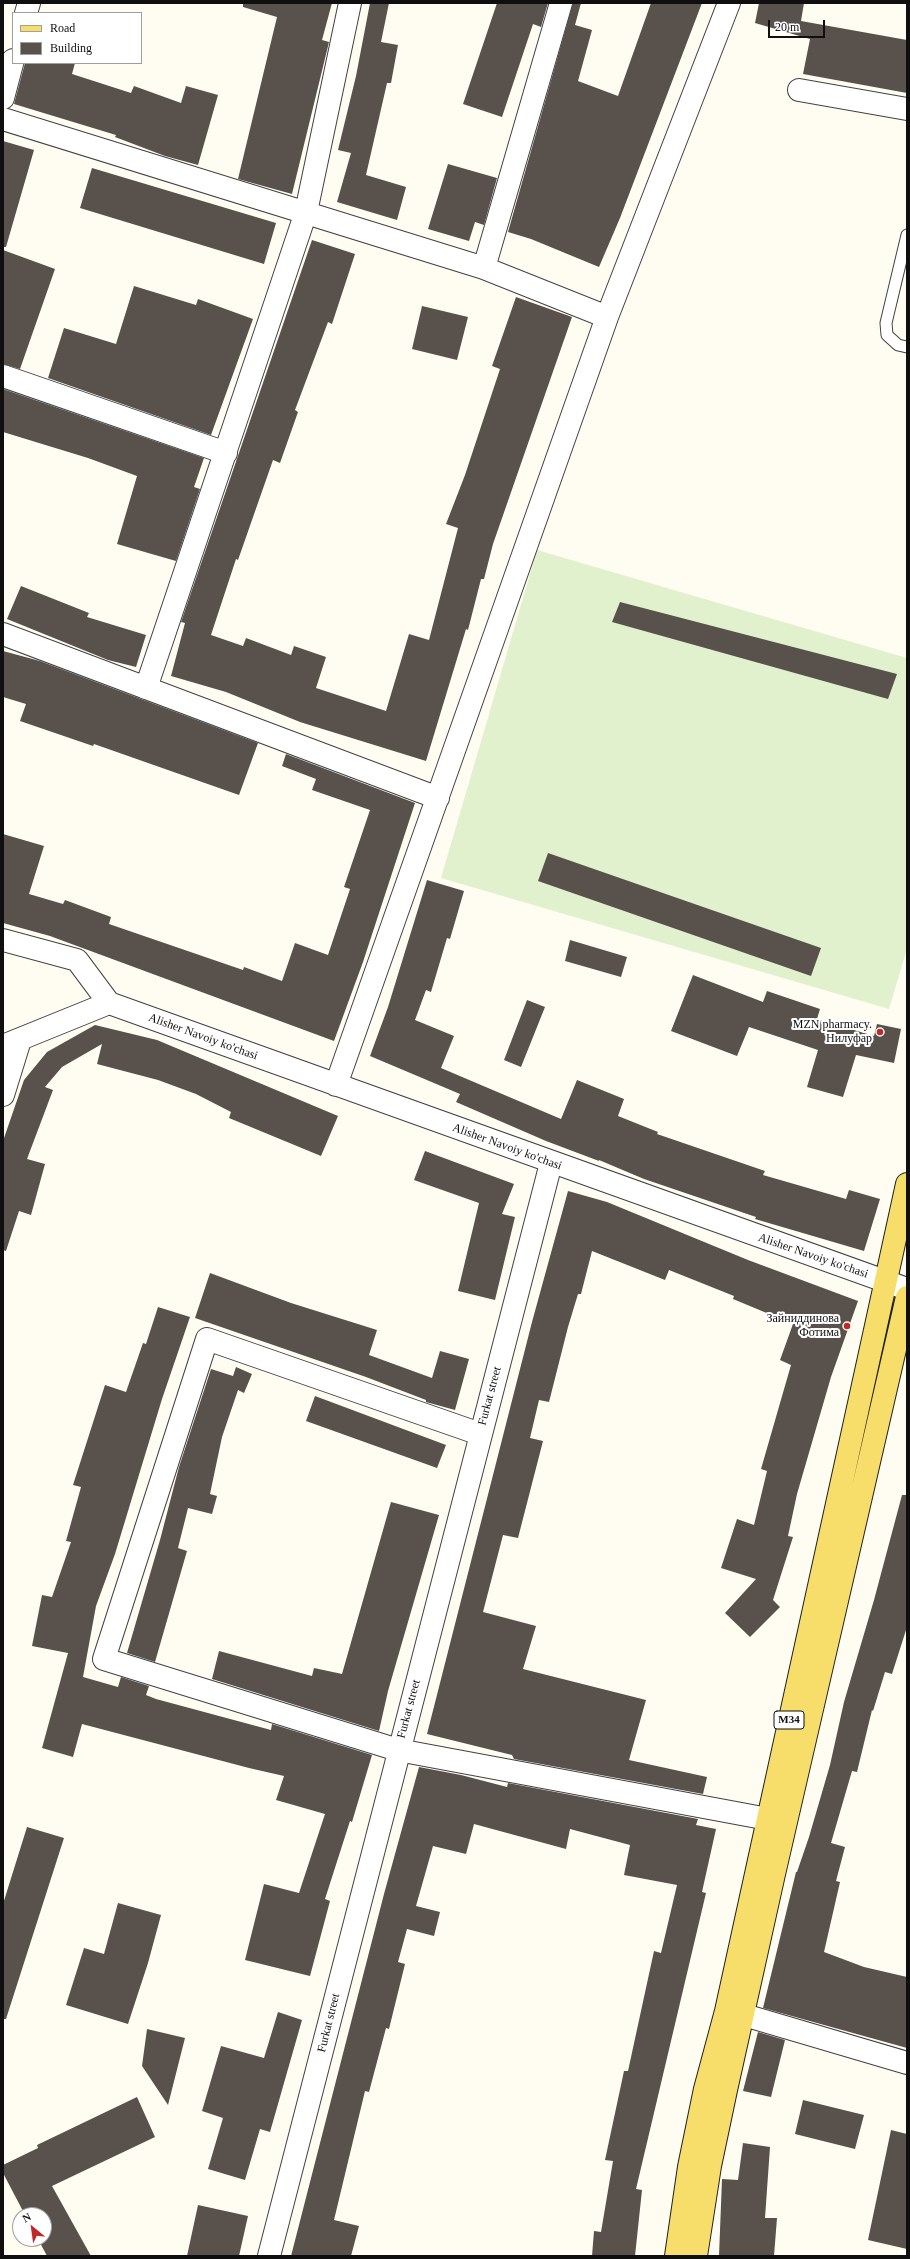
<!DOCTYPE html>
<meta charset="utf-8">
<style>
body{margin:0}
#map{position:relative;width:910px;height:2259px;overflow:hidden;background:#fffdf2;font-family:Georgia,serif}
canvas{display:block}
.frame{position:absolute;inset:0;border:4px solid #0f0f0f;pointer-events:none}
.legend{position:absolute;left:12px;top:12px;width:130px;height:52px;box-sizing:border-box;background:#fff;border:1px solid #9f9f9f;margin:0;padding:5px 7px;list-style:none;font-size:12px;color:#0f0f0f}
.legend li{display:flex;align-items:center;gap:8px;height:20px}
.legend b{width:20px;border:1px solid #9f9f9f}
.north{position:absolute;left:12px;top:2207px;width:40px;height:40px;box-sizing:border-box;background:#fff;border:1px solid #9f9f9f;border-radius:50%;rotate:331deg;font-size:11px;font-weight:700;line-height:16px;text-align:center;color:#0f0f0f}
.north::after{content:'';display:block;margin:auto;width:14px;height:18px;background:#c02927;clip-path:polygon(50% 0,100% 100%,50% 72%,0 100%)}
.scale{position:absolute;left:768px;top:20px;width:57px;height:18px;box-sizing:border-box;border:2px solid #0f0f0f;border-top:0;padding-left:5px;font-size:12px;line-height:14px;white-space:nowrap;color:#0f0f0f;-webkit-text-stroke:3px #fff;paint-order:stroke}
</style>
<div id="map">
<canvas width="910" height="2259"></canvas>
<div class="frame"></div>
<ul class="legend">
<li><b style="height:5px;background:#f7dd69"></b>Road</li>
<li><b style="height:11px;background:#58514c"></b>Building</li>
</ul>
<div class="north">N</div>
<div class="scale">20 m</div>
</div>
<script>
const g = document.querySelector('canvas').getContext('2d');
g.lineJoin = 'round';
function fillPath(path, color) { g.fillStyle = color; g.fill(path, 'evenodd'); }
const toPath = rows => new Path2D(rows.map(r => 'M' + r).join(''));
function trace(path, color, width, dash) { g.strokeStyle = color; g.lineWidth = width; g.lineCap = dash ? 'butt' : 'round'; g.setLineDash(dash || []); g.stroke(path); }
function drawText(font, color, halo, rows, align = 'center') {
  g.font = font + ' Georgia,serif'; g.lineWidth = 4; g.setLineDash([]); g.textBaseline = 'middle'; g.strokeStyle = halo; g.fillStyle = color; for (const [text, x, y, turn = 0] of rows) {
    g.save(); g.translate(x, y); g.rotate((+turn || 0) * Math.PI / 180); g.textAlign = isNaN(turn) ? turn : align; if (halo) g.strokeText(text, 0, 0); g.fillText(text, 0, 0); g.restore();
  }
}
fillPath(toPath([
 [537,550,907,658,907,949,889,1009,441,878]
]), '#e2f1cd');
fillPath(toPath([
 [243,3,332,3,322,40,329,42,292,194,238,179,277,17,243,7],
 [370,3,389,3,381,42,398,45,391,83,387,83,366,175,406,187,397,220,337,202,351,153,338,150,356,76],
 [497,3,548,3,541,27,533,24,502,117,463,104],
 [573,3,581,3,575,25,592,30,578,81,618,96,651,3,702,3,620,218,599,267,531,239,508,232],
 [759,3,804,3,801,21,907,40,907,93,803,74,810,39,755,23],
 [25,63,75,63,72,74,131,93,134,86,181,103,186,86,218,95,198,165,165,156,115,137,116,135,14,104],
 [3,141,34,150,6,247,3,247],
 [448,164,497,178,484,225,475,222,469,241,428,229],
 [92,168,276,223,264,264,80,208],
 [312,240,355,254,332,324,328,322,295,410,298,412,280,463,273,460,238,560,236,559,211,635,243,646,246,638,291,655,294,646,326,657,316,688,386,711,409,634,429,640,458,528,446,524,465,475,500,369,492,366,516,297,572,317,493,544,484,579,481,579,468,630,466,629,426,761,300,722,226,692,171,676,185,623,181,622],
 [3,250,55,269,20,369,3,364],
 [134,286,196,305,198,299,253,319,211,435,48,378,64,328,116,344],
 [422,306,468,317,457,360,412,349],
 [3,389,204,458,194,487,200,489,176,561,117,544,137,476,88,458,3,432],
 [21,586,89,613,87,617,146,635,136,667,108,660,7,619],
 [620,602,897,674,888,699,612,622],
 [3,651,40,661,258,743,239,795,94,744,93,746,20,721,26,704,3,697],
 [286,754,415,803,363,962,334,1041,50,936,3,923,3,834,44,846,29,894,63,904,65,900,111,917,109,924,243,970,244,967,282,981,295,943,328,955,350,889,344,887,370,810,312,790,316,779,282,766],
 [548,853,821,948,811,976,538,881],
 [427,880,464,891,450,939,447,938,431,992,426,990,415,1020,454,1036,441,1068,561,1119,577,1080,624,1099,618,1116,658,1132,657,1134,765,1171,763,1175,846,1199,849,1190,880,1199,864,1251,755,1219,756,1217,644,1179,599,1160,599,1161,546,1141,456,1102,460,1094,370,1056,388,1007],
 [570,940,627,957,621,977,565,961],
 [693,975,763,1002,767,991,820,1009,817,1019,874,1036,877,1024,901,1029,894,1063,856,1055,843,1097,807,1087,818,1050,749,1027,737,1056,671,1031],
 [527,1000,545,1007,521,1067,504,1060],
 [95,1025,157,1040,338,1116,321,1156,229,1118,231,1112,196,1094,158,1080,97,1064,102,1044,62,1067,45,1087,53,1090,27,1159,45,1164,31,1215,19,1211,6,1251,3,1250,3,1141,24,1080,47,1052],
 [425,1151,514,1184,502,1214,515,1217,495,1300,458,1291,479,1203,414,1180],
 [568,1191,607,1202,748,1260,858,1301,831,1377,797,1494,788,1536,793,1537,773,1600,780,1607,750,1637,725,1613,756,1579,721,1568,737,1519,754,1525,767,1471,761,1469,791,1365,780,1360,793,1324,733,1299,734,1296,669,1270,665,1280,592,1251,581,1294,578,1294,568,1327,549,1402,539,1400,530,1438,543,1441,518,1538,503,1535,483,1612,536,1626,523,1669,646,1700,629,1760,707,1777,703,1794,514,1759,512,1755,427,1734,532,1322],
 [210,1273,291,1303,377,1330,369,1355,432,1378,440,1351,469,1359,455,1410,426,1402,426,1400,366,1377,195,1318],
 [158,1307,190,1317,162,1399,115,1554,96,1606,83,1677,118,1687,121,1677,149,1686,146,1695,156,1699,271,1730,272,1724,372,1755,352,1822,350,1821,325,1899,330,1901,310,1976,245,1960,264,1884,299,1893,325,1814,276,1800,284,1776,249,1768,82,1724,73,1757,42,1748,68,1653,32,1646,42,1595,52,1597,71,1542,66,1541,81,1487,73,1485,105,1385,126,1392,143,1343,146,1344],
 [236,1367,252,1374,244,1393,238,1390,222,1437,210,1494,217,1496,212,1514,188,1508,178,1548,187,1551,155,1662,127,1653,160,1540,179,1467,211,1369,233,1376],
 [315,1396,446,1445,437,1468,306,1421],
 [902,1495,907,1495,907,1627,892,1674,885,1672,873,1711,872,1710,857,1772,852,1771,831,1843,845,1847,836,1881,840,1882,824,1952,864,1967,907,1977,907,2048,763,2008,796,1872,797,1872,809,1837,830,1765,844,1702,874,1600],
 [391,1502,439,1515,388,1691,379,1731,212,1679,219,1651,312,1676,314,1668,342,1674],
 [419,1767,461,1775,507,1787,508,1783,698,1819,696,1825,716,1829,702,1892,706,1893,636,2189,642,2190,635,2256,592,2256,594,2231,601,2232,613,2161,605,2160,624,2071,628,2071,654,1951,661,1953,677,1885,624,1875,630,1845,570,1829,566,1849,474,1824,466,1854,433,1846,416,1906,440,1912,434,1936,407,1929,398,1962,405,1964,389,2029,386,2028,369,2092,365,2091,334,2220,359,2226,351,2256,291,2256,384,1894],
 [27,1827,64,1838,6,2019,3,2019,3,1904],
 [118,1903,161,1915,148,1963,128,2024,66,2005,84,1948,104,1954],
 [278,2012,302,2020,270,2132,260,2129,245,2180,208,2169,223,2118,202,2111,221,2046,264,2058],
 [147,2029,185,2038,168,2105,142,2066],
 [758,2032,785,2040,771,2097,743,2091],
 [137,2097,155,2137,52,2186,91,2256,47,2256,38,2239,44,2239,44,2215,25,2215,3,2173,3,2165,38,2148,37,2145],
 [803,2100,864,2115,855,2149,795,2134],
 [891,2130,907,2134,907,2249,868,2240],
 [743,2143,770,2147,765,2218,777,2218,774,2256,719,2256,722,2179,738,2180],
 [198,2205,248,2216,239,2256,187,2256]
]), '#58514c');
const service = toPath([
 [907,235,886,323,887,335,898,345,907,347]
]);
const minor = toPath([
 [26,13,29,3],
 [799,90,907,109],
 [3,98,13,60],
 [3,119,484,268,607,317],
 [484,268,561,3],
 [3,376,226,453],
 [3,634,438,798],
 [146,688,306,212,350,3],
 [3,940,77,960,109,1003],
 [109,1003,907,1289],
 [3,1046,109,1003],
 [336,1085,607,317,729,3],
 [3,1095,20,1040],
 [480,1434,207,1339,104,1659,398,1750,768,1819],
 [744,2015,907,2063],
 [269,2256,551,1163]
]);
const primary = toPath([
 [676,2256,689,2167,705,2089,726,2011,907,1184],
 [696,2256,710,2166,726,2090,774,1874,907,1297]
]);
trace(service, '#424242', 13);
trace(minor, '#424242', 24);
trace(primary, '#202020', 24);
trace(service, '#fff', 11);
trace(minor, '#fff', 22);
trace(primary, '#f7dd69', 22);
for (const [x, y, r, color] of [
 [880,1032,4,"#c02927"],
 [847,1326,4,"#c02927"]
]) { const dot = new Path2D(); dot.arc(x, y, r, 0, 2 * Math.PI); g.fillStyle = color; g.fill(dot); trace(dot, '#fff', 1.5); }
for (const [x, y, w] of [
 [789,1720,30]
]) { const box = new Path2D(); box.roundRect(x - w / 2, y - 9, w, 18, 3); g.fillStyle = '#fff'; g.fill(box); trace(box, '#0f0f0f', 1); }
drawText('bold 11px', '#0f0f0f', null, [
 ["M34",789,1720]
]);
drawText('12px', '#0f0f0f', '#fff', [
 ["MZN pharmacy.",872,1025],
 ["Нилуфар",872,1039],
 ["Зайниддинова",839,1319],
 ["Фотима",839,1333]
], 'right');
drawText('12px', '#0f0f0f', '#fff', [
 ["Alisher Navoiy ko'chasi",203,1037,20],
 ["Alisher Navoiy ko'chasi",507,1147,20],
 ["Alisher Navoiy ko'chasi",813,1256,19],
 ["Furkat street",490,1396,-75],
 ["Furkat street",409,1709,-75],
 ["Furkat street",329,2023,-76]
]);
</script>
